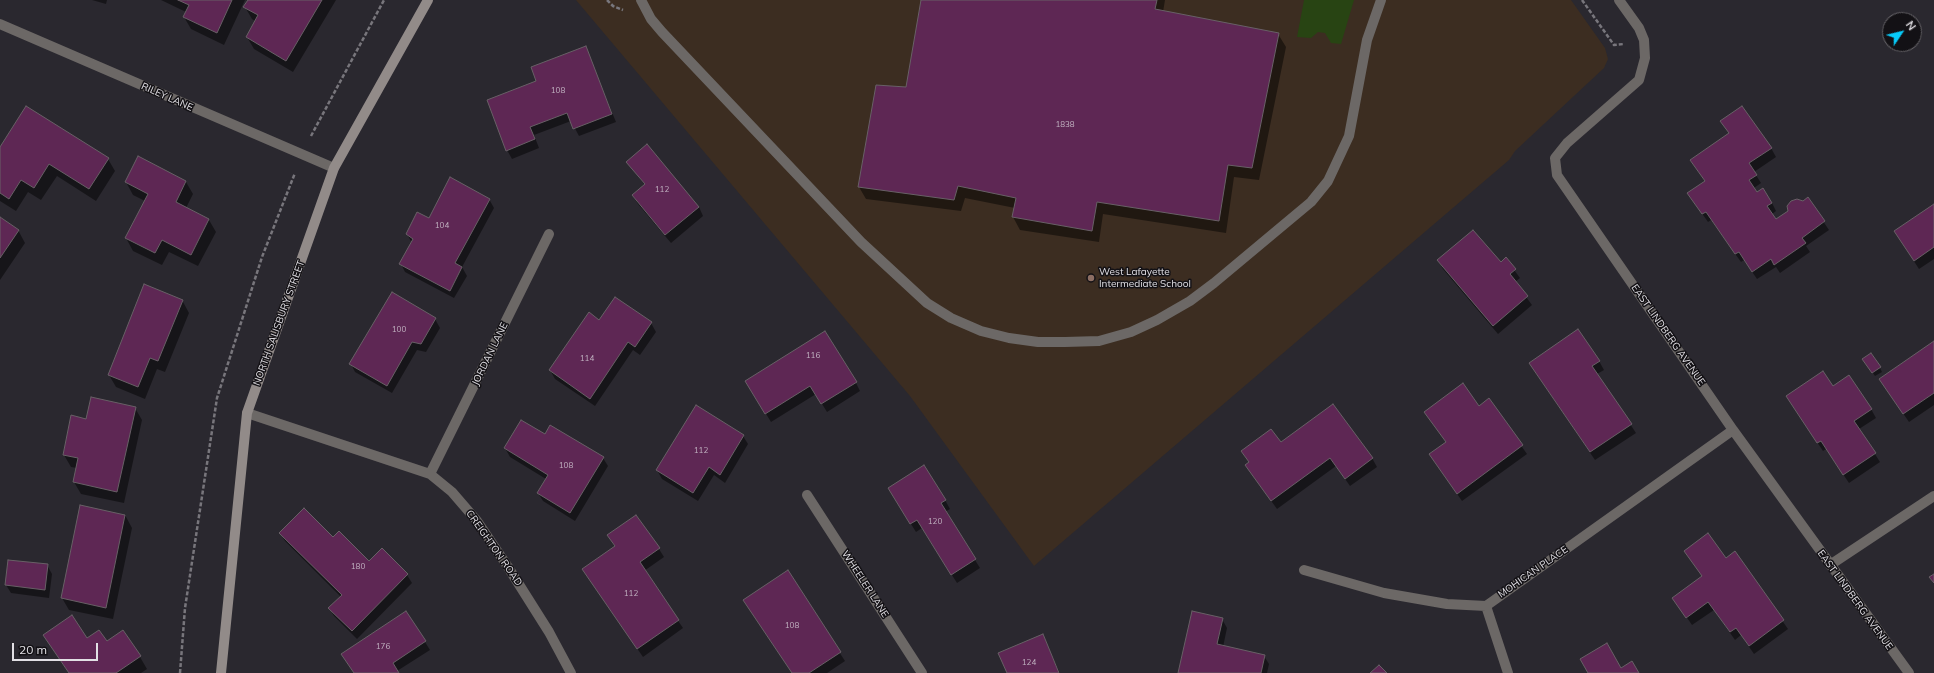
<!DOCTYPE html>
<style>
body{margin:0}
#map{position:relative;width:1934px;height:673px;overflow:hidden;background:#2a282f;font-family:Mulish,sans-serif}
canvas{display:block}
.north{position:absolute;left:1882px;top:12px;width:40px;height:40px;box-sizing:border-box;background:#131115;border:1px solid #666468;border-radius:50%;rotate:55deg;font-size:11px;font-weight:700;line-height:16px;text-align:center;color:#e2e0e5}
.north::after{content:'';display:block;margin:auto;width:14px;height:18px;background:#07cbf9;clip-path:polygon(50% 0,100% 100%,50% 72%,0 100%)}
.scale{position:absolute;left:12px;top:643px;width:86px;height:18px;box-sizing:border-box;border:2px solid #e2e0e5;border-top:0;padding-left:5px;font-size:12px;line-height:14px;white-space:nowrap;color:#e2e0e5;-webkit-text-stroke:3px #131115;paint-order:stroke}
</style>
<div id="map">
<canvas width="1934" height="673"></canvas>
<div class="north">N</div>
<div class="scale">20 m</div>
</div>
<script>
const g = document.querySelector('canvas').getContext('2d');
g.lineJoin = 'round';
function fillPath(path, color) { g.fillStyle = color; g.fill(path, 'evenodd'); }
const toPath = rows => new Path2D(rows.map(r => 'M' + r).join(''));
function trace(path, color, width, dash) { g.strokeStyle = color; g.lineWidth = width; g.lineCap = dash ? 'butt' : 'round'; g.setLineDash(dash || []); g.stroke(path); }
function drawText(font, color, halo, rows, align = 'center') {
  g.font = font + ' Mulish,sans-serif'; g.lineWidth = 3; g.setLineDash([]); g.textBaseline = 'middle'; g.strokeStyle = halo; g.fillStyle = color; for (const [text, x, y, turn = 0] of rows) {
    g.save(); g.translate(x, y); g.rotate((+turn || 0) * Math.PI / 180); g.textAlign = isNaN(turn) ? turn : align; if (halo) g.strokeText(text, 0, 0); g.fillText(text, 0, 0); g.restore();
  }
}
fillPath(toPath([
 [576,0,1571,0,1605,48,1608,59,1604,68,1515,151,1509,160,1034,566,910,396]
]), '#3c2d21');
fillPath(toPath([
 [1304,0,1354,0,1341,44,1331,43,1325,33,1318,32,1311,38,1297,37]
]), '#284413');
fillPath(toPath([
 [92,0,107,0,106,4],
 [161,0,245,0,224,45,191,29,184,17,186,12],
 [249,0,336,0,293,72,254,49,247,37,256,22,252,19,245,7],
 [922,0,1165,0,1163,12,1278,34,1286,47,1259,180,1234,177,1226,233,1103,214,1099,242,1020,230,1013,217,1015,208,965,198,961,211,866,199,859,187,907,89],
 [585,47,616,122,579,136,571,121,534,135,539,148,512,159,507,150,538,82],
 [1771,148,1776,157,1754,172,1761,183,1754,188,1757,193,1772,203,1776,211,1771,215,1776,221,1808,199,1829,230,1806,246,1810,252,1780,273,1776,267,1757,279,1744,260,1741,262,1711,220,1708,222,1694,202,1705,182,1691,160],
 [0,149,108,159,115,171,96,201,57,176,41,200,28,192,16,211,0,201],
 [139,157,186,182,193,194,186,208,209,220,216,232,198,266,169,252,162,265,133,251,126,238,145,201,133,195,126,182],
 [627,162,699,207,703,216,671,243,638,204,633,196,645,185],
 [489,199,494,208,462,267,467,276,454,298,405,272,401,264,412,243,407,234,429,220],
 [1934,205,1934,259,1919,269,1895,232],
 [0,218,18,230,25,243,0,280],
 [1506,259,1520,278,1515,282,1532,305,1498,334,1443,269,1438,260,1500,263],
 [182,300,189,313,165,372,157,369,145,399,116,387,109,375],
 [435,319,440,328,426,352,417,350,392,393,355,372,351,364],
 [600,321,651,323,656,332,640,355,633,350,595,406,555,379,550,370],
 [1934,342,1934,405,1909,422,1885,387],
 [1599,361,1604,370,1597,374,1636,433,1595,460,1535,372],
 [1866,363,1880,368,1882,372,1875,376],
 [746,381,856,383,860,391,827,412,816,394,771,422],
 [1833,387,1871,409,1876,418,1859,429,1880,462,1849,483,1826,449,1823,451,1787,397],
 [1489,400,1527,454,1462,501,1430,455,1447,443,1425,412,1479,407],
 [135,408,142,420,124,503,81,494,74,482,77,468,71,467,64,455,87,420],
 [545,435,603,458,608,466,575,521,543,501,538,493,546,479,510,457,505,448],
 [743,436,748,444,725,483,714,475,698,501,662,479,657,470],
 [1281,443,1372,458,1377,467,1350,486,1336,466,1277,509,1252,474,1250,463],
 [894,497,945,500,950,509,945,512,980,568,957,583,922,528,916,532],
 [125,515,132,528,113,619,69,610,62,598],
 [280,533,333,538,370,562,407,575,412,583,357,639,334,616,329,608,341,597,285,541],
 [608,536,659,549,664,557,644,571,683,628,643,657,588,577,615,547],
 [1685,551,1725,559,1735,552,1788,629,1754,654,1741,635,1735,640,1714,610,1692,625,1679,606,1703,577],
 [47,565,52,574,49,598,11,593,6,585],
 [787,572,845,661,827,673,792,673],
 [1222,619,1227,628,1223,647,1264,656,1269,664,1267,673,1179,673],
 [1042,635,1060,673,1008,673],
 [45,636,107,642,140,657,147,669,141,673,69,673],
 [425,642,430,650,397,671,398,673,354,673]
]), '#0007');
const building = toPath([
 [178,0,232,0,217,33,183,17,189,5,178,0],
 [248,0,322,0,286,61,246,37,258,15,243,7,248,0],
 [921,0,1157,0,1155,9,1279,33,1252,168,1228,165,1219,221,1097,202,1092,231,1012,217,1016,198,958,186,954,200,858,187,876,85,906,87,921,0],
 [586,46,612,114,573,129,567,113,530,127,535,139,506,151,487,100,536,81,531,67,586,46],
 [26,106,109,158,89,189,49,164,34,188,21,180,9,199,0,193,0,147,26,106],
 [1742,106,1772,148,1749,163,1757,175,1749,180,1757,192,1763,188,1772,203,1767,206,1776,219,1788,211,1787,206,1791,201,1797,199,1803,201,1808,197,1825,221,1802,238,1806,243,1774,265,1771,259,1752,272,1739,252,1735,254,1706,212,1702,214,1687,193,1705,181,1690,160,1729,133,1720,121,1742,106],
 [647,144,699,207,665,235,632,195,645,184,626,162,647,144],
 [138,156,186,181,176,202,209,219,191,255,162,240,155,253,125,238,148,194,125,182,138,156],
 [450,177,490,199,455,263,462,267,450,291,399,264,413,239,406,234,417,212,429,218,450,177],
 [1934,204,1934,247,1914,261,1894,231,1934,204],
 [0,217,19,230,0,258,0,217],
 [1473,230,1501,262,1506,257,1516,269,1510,274,1528,296,1493,326,1437,260,1473,230],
 [144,284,183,300,158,361,150,358,138,387,108,375,144,284],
 [392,292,436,318,421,344,412,342,387,386,349,364,392,292],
 [615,297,652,322,635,347,628,342,590,399,549,370,589,312,599,320,615,297],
 [1578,329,1600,361,1592,366,1632,424,1590,452,1529,363,1578,329],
 [825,331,857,382,821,404,810,386,765,414,745,381,825,331],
 [1934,341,1934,393,1903,414,1879,379,1934,341],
 [1871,353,1881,367,1872,373,1862,359,1871,353],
 [1823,371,1833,386,1849,375,1872,409,1854,421,1876,453,1843,475,1821,441,1817,443,1786,396,1823,371],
 [1463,383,1479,406,1489,398,1523,445,1457,494,1429,454,1446,442,1424,412,1463,383],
 [91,397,136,407,117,492,73,482,78,458,63,455,71,415,86,419,91,397],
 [1333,404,1373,458,1345,479,1330,458,1271,501,1245,465,1249,462,1241,451,1271,429,1281,442,1333,404],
 [696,405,744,435,720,475,709,467,693,493,656,470,696,405],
 [521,420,545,434,550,425,604,457,570,513,537,493,548,475,504,448,521,420],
 [924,465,946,500,941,503,976,559,951,575,917,520,910,524,888,488,924,465],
 [80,505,125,515,106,608,61,598,80,505],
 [304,508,333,537,339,531,369,561,382,548,408,574,352,631,328,608,342,595,279,533,304,508],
 [636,515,660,548,640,562,679,620,637,649,582,569,615,546,607,535,636,515],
 [1708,533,1726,558,1735,551,1784,620,1749,646,1736,628,1730,632,1708,602,1686,618,1672,598,1702,576,1684,551,1708,533],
 [8,560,48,564,45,590,5,585,8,560],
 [788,570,841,652,809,673,792,673,743,600,788,570],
 [1934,574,1934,583,1929,577,1934,574],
 [406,611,426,641,393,663,399,673,354,673,341,654,406,611],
 [1192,611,1223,618,1217,644,1265,655,1261,673,1178,673,1192,611],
 [72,615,87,638,99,630,107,641,123,630,141,656,116,673,69,673,43,635,72,615],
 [1043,634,1059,673,1007,673,998,653,1043,634],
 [1607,643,1621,668,1632,661,1639,673,1588,673,1580,659,1607,643],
 [1379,665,1387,673,1370,673,1379,665]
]);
fillPath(building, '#5e2754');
trace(building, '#686066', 1);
trace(toPath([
 [607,0,613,6,623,10],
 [1582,0,1614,45,1624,44],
 [311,136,384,0],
 [180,673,185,608,217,398,262,257,295,173]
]), '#78767c', 2.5, [4, 2]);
trace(toPath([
 [641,0,651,19,662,32,861,242,927,303,951,318,981,331,1009,338,1038,342,1065,342,1099,341,1131,332,1157,320,1190,301,1214,283,1311,202,1328,181,1349,136,1367,40,1381,0]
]), '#6c6866', 10);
trace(toPath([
 [1619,0,1639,28,1644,40,1645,58,1639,80,1567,143,1555,158,1557,175,1733,430,1909,673],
 [0,24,334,168],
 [247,413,430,474,452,492,477,521,508,567,549,632,571,673],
 [430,474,549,234],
 [807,495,922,673],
 [1830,565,1934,496],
 [1304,570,1384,593,1447,604,1486,606,1733,430],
 [1486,606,1508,673]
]), '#6c6866', 10);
trace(toPath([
 [221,673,247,413,334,168,428,0]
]), '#928b89', 10);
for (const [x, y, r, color] of [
 [1091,278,4,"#8d6e63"]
]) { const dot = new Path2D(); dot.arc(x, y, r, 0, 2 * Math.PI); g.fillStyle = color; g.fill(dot); trace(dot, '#131115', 1.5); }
drawText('8px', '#c1b2c1', null, [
 ["108",558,91],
 ["1838",1065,125],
 ["112",662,190],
 ["104",442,226],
 ["100",399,330],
 ["116",813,356],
 ["114",587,359],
 ["112",701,451],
 ["108",566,466],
 ["120",935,522],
 ["180",358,567],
 ["112",631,594],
 ["108",792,626],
 ["176",383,647],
 ["124",1029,663]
]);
drawText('10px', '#e2e0e5', '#131115', [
 ["RILEY LANE",167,97,24],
 ["NORTH SALISBURY STREET",279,323,-70],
 ["EAST LINDBERG AVENUE",1668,335,55],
 ["JORDAN LANE",490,354,-64],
 ["CREIGHTON ROAD",494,548,55],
 ["MOHICAN PLACE",1533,572,-35],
 ["WHEELER LANE",865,584,57],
 ["EAST LINDBERG AVENUE",1855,600,54]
]);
drawText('10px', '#e2e0e5', '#131115', [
 ["West Lafayette",1099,272],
 ["Intermediate School",1099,284]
], 'left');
</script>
